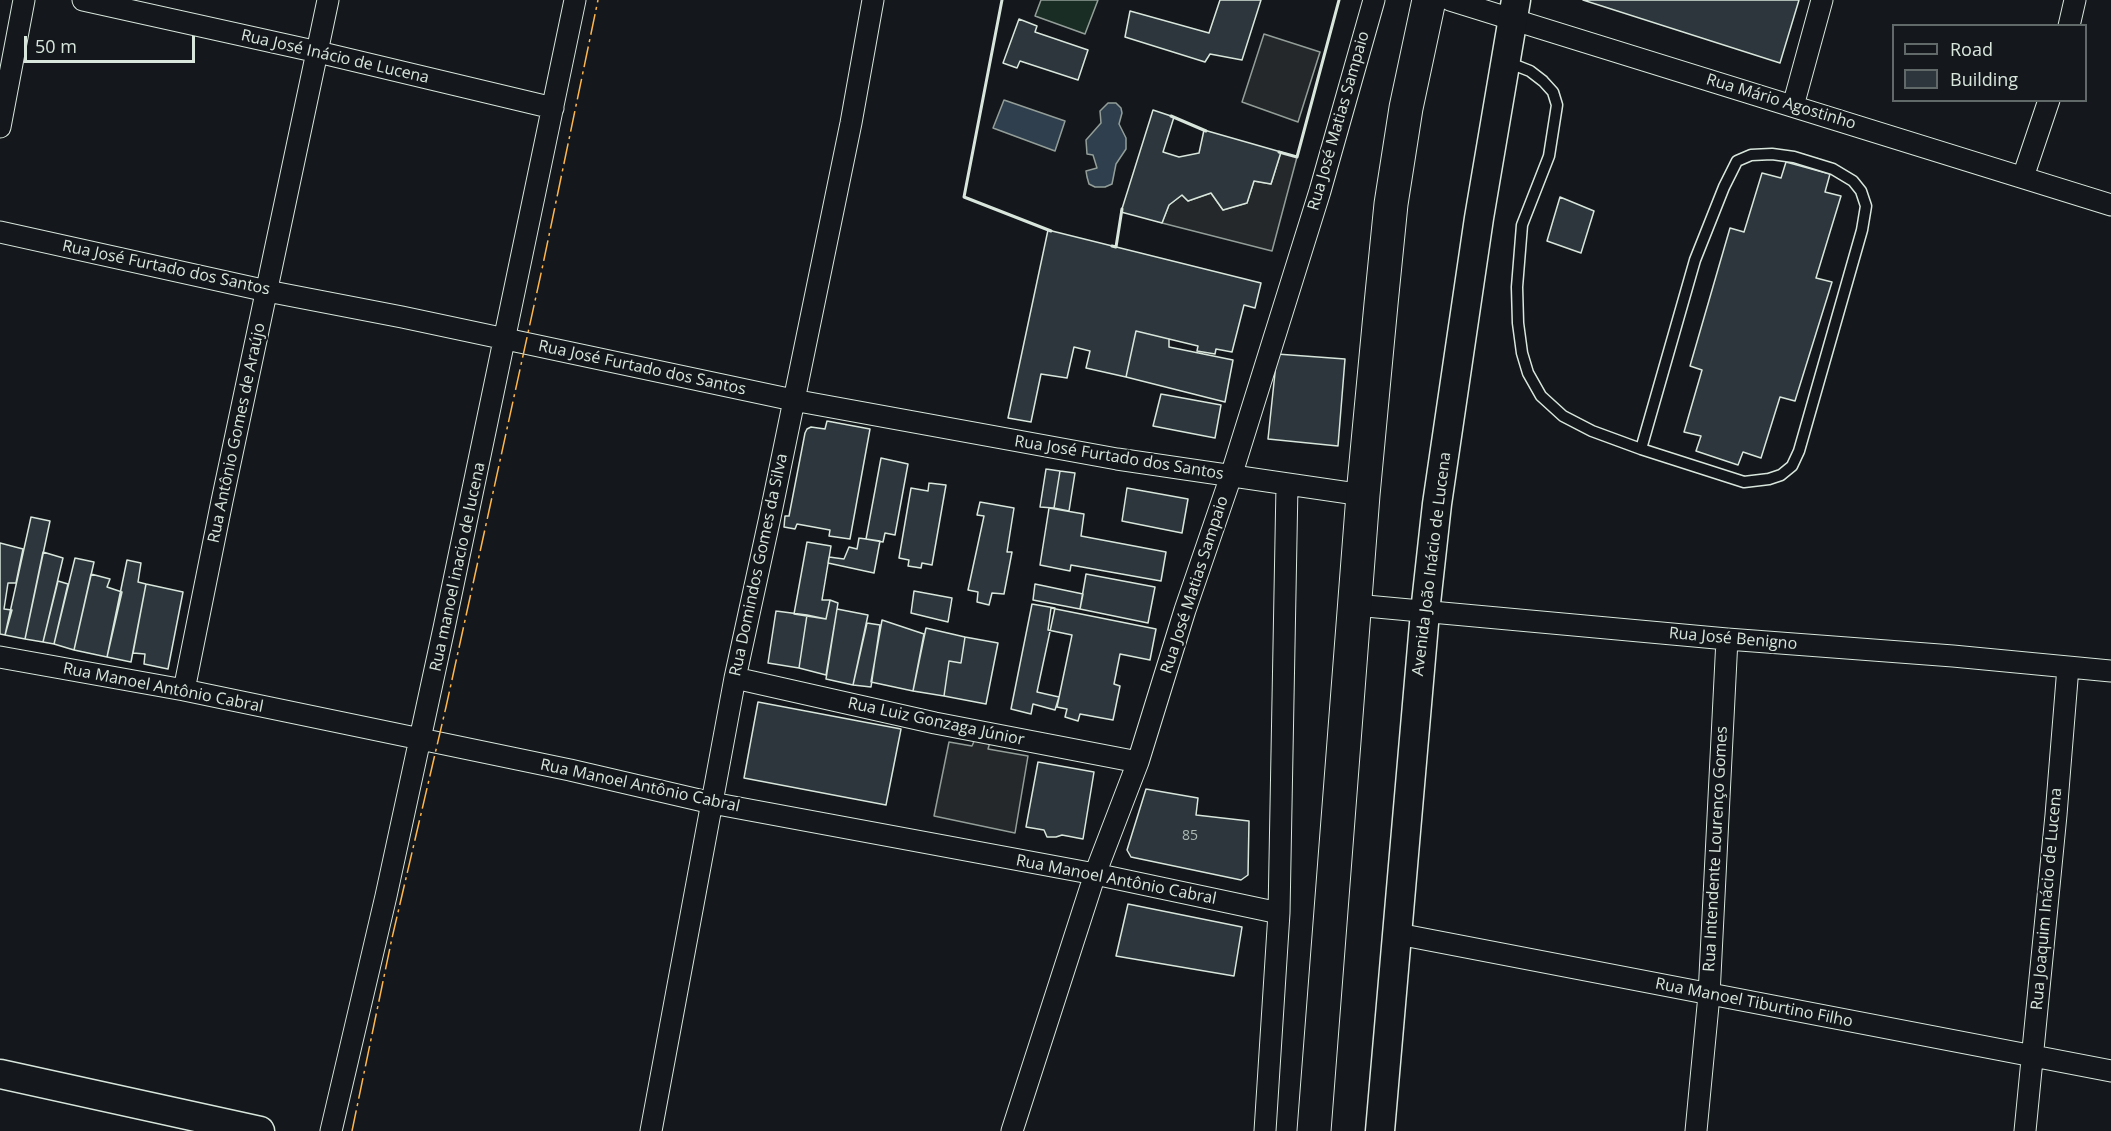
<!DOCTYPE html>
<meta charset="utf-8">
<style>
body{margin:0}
#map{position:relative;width:2111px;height:1131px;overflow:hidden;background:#14181c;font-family:"Open Sans",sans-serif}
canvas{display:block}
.legend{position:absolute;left:1892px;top:24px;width:195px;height:78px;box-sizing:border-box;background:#14181c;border:2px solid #626a69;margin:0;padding:8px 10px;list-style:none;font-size:18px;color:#d8e6dc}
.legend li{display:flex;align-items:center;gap:12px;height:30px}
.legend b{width:30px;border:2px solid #626a69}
.scale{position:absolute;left:24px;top:36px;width:171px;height:27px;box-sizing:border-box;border:3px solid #d8e6dc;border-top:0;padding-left:8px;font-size:18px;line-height:21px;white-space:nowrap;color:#d8e6dc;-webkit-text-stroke:4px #14181c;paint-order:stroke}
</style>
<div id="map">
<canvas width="2111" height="1131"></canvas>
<ul class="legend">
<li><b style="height:8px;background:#14181c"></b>Road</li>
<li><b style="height:16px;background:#2c363c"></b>Building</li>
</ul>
<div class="scale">50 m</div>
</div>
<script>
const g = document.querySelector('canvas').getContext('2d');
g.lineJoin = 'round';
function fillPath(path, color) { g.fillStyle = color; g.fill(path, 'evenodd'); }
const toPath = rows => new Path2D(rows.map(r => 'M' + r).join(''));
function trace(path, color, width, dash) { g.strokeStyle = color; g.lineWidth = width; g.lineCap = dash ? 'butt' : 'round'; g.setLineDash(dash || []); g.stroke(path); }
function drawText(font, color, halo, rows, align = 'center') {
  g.font = font + ' "Open Sans",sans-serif'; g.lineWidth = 4.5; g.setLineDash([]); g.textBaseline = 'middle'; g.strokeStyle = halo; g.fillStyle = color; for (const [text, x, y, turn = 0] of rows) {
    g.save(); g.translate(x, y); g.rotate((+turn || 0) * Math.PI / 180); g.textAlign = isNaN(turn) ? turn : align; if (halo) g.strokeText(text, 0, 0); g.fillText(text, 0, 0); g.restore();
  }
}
const green = toPath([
 [1041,0,1098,0,1085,34,1035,16,1041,0]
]);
fillPath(green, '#1a2d24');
trace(green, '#939e99', 1.5);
const parking = toPath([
 [1264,34,1320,52,1298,122,1242,102,1264,34],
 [1281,152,1297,157,1272,251,1162,223,1169,205,1182,195,1188,201,1211,193,1223,210,1247,203,1254,181,1271,184,1281,152],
 [975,739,990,742,988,749,1028,756,1015,833,934,816,949,742,972,746,975,739]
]);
fillPath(parking, '#24282b');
trace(parking, '#939e99', 1.5);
const water = toPath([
 [1004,100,1065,121,1055,151,993,128,1004,100],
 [1108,103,1116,103,1121,108,1122,113,1119,124,1126,138,1126,149,1116,164,1112,184,1105,187,1095,187,1089,184,1087,177,1086,171,1097,168,1093,155,1087,154,1086,140,1101,123,1100,111,1108,103]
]);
fillPath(water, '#2f3f4d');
trace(water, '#939e99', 1.5);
const building = toPath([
 [1220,0,1261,0,1242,60,1210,54,1205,62,1125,37,1130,11,1209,33,1220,0],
 [1583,0,1799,0,1780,63,1583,0],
 [1019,19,1037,26,1035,32,1088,50,1078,80,1020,61,1017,68,1003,63,1019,19],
 [1153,110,1174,117,1163,152,1179,157,1199,153,1204,130,1281,152,1271,184,1254,181,1247,203,1223,210,1211,193,1188,201,1182,195,1169,205,1162,223,1121,212,1153,110],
 [1786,162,1830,174,1825,192,1841,196,1816,278,1832,282,1795,401,1780,397,1761,458,1743,452,1738,465,1696,451,1701,436,1684,432,1702,370,1690,366,1730,228,1744,232,1762,173,1781,178,1786,162],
 [1560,197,1594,211,1581,253,1547,241,1560,197],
 [1048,230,1261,283,1255,308,1244,305,1232,352,1216,349,1215,354,1197,351,1198,346,1136,331,1126,377,1086,368,1090,351,1074,347,1067,378,1041,374,1031,422,1008,418,1048,230],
 [1136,331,1169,339,1169,347,1233,360,1225,402,1126,377,1136,331],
 [1277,354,1345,359,1338,446,1268,439,1277,354],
 [1161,394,1221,405,1215,438,1153,426,1161,394],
 [827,421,870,429,850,539,829,536,830,530,797,524,795,529,784,527,785,516,789,516,805,433,807,429,811,427,825,429,827,421],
 [881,458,908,464,895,535,885,533,883,542,866,539,881,458],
 [1046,469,1060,471,1054,508,1040,507,1046,469],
 [1060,471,1075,473,1069,511,1054,508,1060,471],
 [929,483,946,485,932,565,922,563,921,568,908,566,909,560,899,558,911,488,928,491,929,483],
 [1127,488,1188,499,1182,533,1122,521,1127,488],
 [980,502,1014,508,1007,552,1012,552,1004,594,992,593,989,605,977,602,978,592,968,590,984,516,977,515,980,502],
 [1049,508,1084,514,1081,536,1166,552,1161,581,1071,565,1070,571,1040,565,1049,508],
 [31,517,50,521,25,639,5,635,31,517],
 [859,538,880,541,874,573,828,563,829,557,844,559,849,547,857,549,859,538],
 [807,542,831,546,822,600,830,600,826,619,794,614,807,542],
 [0,543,23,549,16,583,8,583,4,609,12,610,5,635,0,634,0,543],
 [43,552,63,558,43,642,25,639,43,552],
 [75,558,94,562,74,650,54,644,75,558],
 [127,560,141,563,138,582,146,584,131,662,107,657,127,560],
 [91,574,110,579,107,587,122,592,107,657,74,650,91,574],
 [1086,574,1155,587,1148,623,1080,609,1086,574],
 [58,581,68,584,54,644,43,642,58,581],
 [146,584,183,592,168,669,144,664,145,654,133,653,146,584],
 [1035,584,1083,594,1080,609,1033,600,1035,584],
 [914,591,952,598,948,622,911,613,914,591],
 [830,600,838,603,826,675,799,668,807,615,826,619,830,600],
 [1032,604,1055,608,1037,692,1059,697,1055,710,1033,704,1031,714,1011,709,1032,604],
 [1051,608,1156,629,1150,660,1120,654,1114,684,1120,686,1113,720,1080,714,1078,721,1065,717,1067,709,1057,707,1072,635,1048,630,1051,608],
 [837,609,868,615,853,685,826,679,837,609],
 [776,611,807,615,799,668,768,663,776,611],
 [882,620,924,634,913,691,871,682,882,620],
 [867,623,880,625,871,687,853,685,867,623],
 [926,628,965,637,961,663,949,661,944,696,913,691,926,628],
 [965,637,998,643,986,704,944,696,949,661,961,663,965,637],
 [758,702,901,729,886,805,744,778,758,702],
 [1038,762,1094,772,1083,839,1062,835,1056,837,1047,837,1044,830,1026,827,1038,762],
 [1146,789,1198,798,1196,815,1249,821,1248,875,1241,880,1131,857,1127,850,1146,789],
 [1128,904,1242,927,1234,976,1116,956,1128,904]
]);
fillPath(building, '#2c363c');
trace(building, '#d8e6dc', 1.5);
const lane = toPath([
 [1507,62,1530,71,1543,81,1553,92,1557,105,1549,156,1522,225,1517,287,1518,323,1522,353,1528,373,1541,396,1563,416,1592,431,1641,449],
 [1772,154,1794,157,1833,169,1853,181,1861,191,1866,206,1862,230,1799,451,1792,466,1781,475,1769,479,1744,482,1641,449,1695,260,1724,187,1737,161,1751,155,1772,154]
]);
const street = toPath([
 [83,0,318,52,553,108],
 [1450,0,2111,205],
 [2069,26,2075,0],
 [1793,106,1822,0],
 [0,127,24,0],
 [2023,177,2049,100],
 [0,232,267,291,402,317,793,400,1117,459,1363,495],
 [1355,605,1727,639,1953,656,2111,671],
 [0,657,184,690,570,770,712,803,1095,874,1279,913],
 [735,678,935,723,1138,762],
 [184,690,222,501,328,0],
 [1398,934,2111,1071],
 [331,1131,386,896,444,628,575,0],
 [651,1131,735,678,770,517,851,123,873,0],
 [1012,1131,1095,874,1138,762,1185,610,1231,476,1320,191,1374,0],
 [1265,1131,1279,913,1287,485],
 [1696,1131,1709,995,1727,639],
 [2025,1131,2056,815,2068,667]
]);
const secondary = toPath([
 [0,1074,260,1131],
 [1380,1131,1425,612,1437,504,1479,218,1516,0]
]);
const highway = toPath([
 [1314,1131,1363,495,1381,304,1391,204,1406,108,1429,0]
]);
trace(lane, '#d8e6dc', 13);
trace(street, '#d8e6dc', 23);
trace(secondary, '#d8e6dc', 31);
trace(highway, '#d8e6dc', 35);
trace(lane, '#14181c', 10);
trace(street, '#14181c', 21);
trace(secondary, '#14181c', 28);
trace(highway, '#14181c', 33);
trace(toPath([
 [1002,0,964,197,1051,231],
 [1171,116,1206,131],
 [1279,152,1297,157,1339,0],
 [1112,246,1116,247,1122,209]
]), '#d8e6dc', 3);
trace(toPath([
 [352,1131,392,938,446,707,542,269,598,0]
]), '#ffb74d', 1.5, [21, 4.5, 3, 4.5]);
drawText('14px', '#adbab4', null, [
 ["85",1190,836]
]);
drawText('16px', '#d8e6dc', '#14181c', [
 ["Rua José Inácio de Lucena",335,57,13],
 ["Rua Mário Agostinho",1781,102,17],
 ["Rua José Matias Sampaio",1339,121,-74],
 ["Rua José Furtado dos Santos",166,268,12],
 ["Rua José Furtado dos Santos",642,368,12],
 ["Rua Antônio Gomes de Araújo",237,433,-78],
 ["Rua José Furtado dos Santos",1119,458,9],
 ["Avenida João Inácio de Lucena",1432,564,-83],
 ["Rua Domindos Gomes da Silva",759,565,-78],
 ["Rua manoel inacio de lucena",458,567,-78],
 ["Rua José Matias Sampaio",1195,585,-72],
 ["Rua José Benigno",1733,639,5],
 ["Rua Manoel Antônio Cabral",163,688,11],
 ["Rua Luiz Gonzaga Júnior",936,722,12],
 ["Rua Manoel Antônio Cabral",640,786,12],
 ["Rua Intendente Lourenço Gomes",1716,849,-87],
 ["Rua Manoel Antônio Cabral",1116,880,11],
 ["Rua Joaquim Inácio de Lucena",2047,899,-85],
 ["Rua Manoel Tiburtino Filho",1754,1003,11]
]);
</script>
